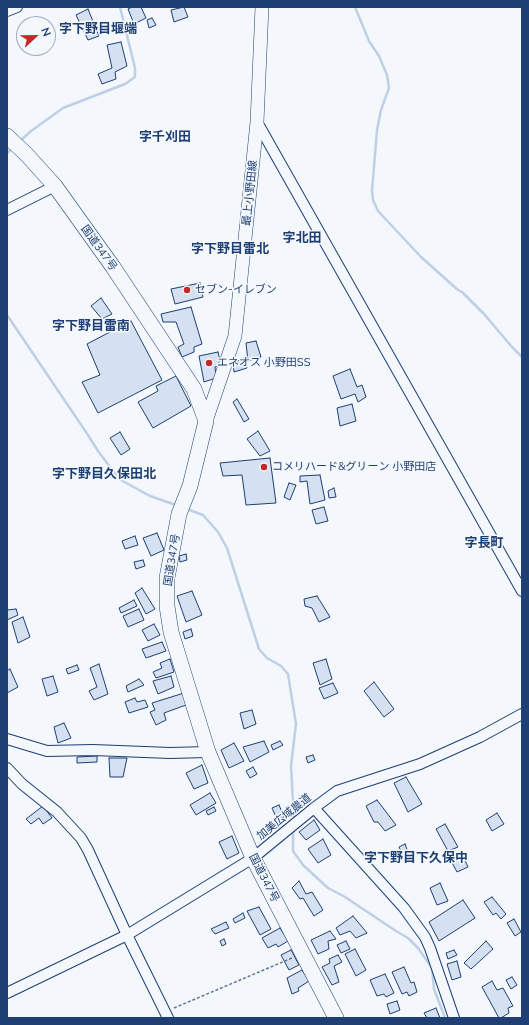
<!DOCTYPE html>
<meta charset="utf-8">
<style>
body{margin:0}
#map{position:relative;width:529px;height:1025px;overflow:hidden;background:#f4f7fb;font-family:Mulish,sans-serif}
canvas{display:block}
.frame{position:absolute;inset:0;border:8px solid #1d3f73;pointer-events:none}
.north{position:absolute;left:16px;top:16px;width:40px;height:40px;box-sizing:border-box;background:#f4f7fb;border:1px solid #9eadc5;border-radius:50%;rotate:68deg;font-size:11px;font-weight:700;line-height:16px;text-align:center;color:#1d3f73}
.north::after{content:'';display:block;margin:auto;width:14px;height:18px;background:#c62828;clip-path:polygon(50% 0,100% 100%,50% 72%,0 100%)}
</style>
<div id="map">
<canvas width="529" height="1025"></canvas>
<div class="frame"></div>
<div class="north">N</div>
</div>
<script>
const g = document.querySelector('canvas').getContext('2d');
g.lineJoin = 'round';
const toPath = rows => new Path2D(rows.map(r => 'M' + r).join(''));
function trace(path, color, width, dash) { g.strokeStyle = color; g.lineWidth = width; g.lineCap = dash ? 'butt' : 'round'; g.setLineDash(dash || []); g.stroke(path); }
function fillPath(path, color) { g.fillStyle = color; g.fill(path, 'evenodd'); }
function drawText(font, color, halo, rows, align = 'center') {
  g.font = font + ' Mulish,"Noto Sans JP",sans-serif'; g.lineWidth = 3; g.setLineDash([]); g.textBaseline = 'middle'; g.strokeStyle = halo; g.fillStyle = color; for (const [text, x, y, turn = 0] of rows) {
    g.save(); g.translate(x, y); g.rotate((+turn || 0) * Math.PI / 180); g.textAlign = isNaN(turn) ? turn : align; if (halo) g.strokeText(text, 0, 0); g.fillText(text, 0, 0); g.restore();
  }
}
trace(toPath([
 [355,7,369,41,379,56,387,75,389,88,381,110,377,130,372,191,373,200,378,211,421,257,458,290,462,292,484,314,512,347,522,357],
 [19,142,31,131,63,108,125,84,135,77,135,68,120,7],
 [7,153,13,148],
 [7,315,88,435,98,451,119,479,150,496,176,505],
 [187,509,203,515,218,532,227,548,259,649,267,658,281,666,288,674,296,724,291,766,294,820],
 [293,829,293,851,303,865,328,888,345,897,396,931,408,938,418,948,432,968,434,989,445,1018]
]), '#bed0e5', 2.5);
const building = toPath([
 [132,7,141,7,146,18,134,24,128,9,132,7],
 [184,7,188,17,174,22,171,10,184,7],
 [88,9,99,36,88,40,76,15,88,9],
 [152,18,156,25,149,28,147,20,152,18],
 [121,42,127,66,115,72,116,79,102,84,98,74,112,68,107,45,121,42],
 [200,283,203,297,175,304,171,289,200,283],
 [101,298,112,314,102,319,91,306,101,298],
 [191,307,202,344,194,347,194,352,182,357,178,347,184,344,176,322,163,322,161,314,191,307],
 [131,321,162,380,98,413,82,382,100,375,87,344,131,321],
 [256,341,261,357,248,361,246,343,256,341],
 [218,352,221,365,215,367,216,378,204,382,199,356,218,352],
 [244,358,247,368,234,372,233,363,244,358],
 [350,369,357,387,362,385,366,397,358,402,355,394,341,399,333,376,350,369],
 [176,376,191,406,153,428,138,402,158,391,156,386,176,376],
 [237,399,249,419,244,422,233,402,237,399],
 [352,404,356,421,340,426,337,408,352,404],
 [258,431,270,451,260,456,247,439,258,431],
 [120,432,130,449,121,455,110,438,120,432],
 [270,458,276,503,246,505,242,475,223,476,220,463,270,458],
 [320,475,325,500,310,504,307,481,300,482,300,476,320,475],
 [289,483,296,485,290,500,284,497,289,483],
 [334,488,336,497,329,498,328,491,334,488],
 [324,507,328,521,316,524,312,510,324,507],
 [157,533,164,550,151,556,143,538,157,533],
 [135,536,138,545,125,549,122,541,135,536],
 [186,554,187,560,180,562,179,556,186,554],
 [143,560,145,566,136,569,134,562,143,560],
 [142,588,155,609,146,614,135,593,142,588],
 [192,591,202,615,186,622,177,596,192,591],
 [317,596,330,617,319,622,312,608,305,606,304,599,317,596],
 [134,600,137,606,121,613,119,608,134,600],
 [16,609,18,615,7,620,7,610,16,609],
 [139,609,144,620,128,627,123,616,139,609],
 [23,617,30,637,18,643,12,622,23,617],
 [154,624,160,635,148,641,142,630,154,624],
 [191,629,193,636,185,639,183,632,191,629],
 [162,642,166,651,146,658,142,649,162,642],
 [170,659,174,672,156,678,153,672,162,668,160,663,170,659],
 [326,659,332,679,320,685,313,663,326,659],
 [99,664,108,694,94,700,89,691,97,687,90,668,99,664],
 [77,665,79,670,68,674,66,669,77,665],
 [10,669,18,687,7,693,7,671,10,669],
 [53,676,58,692,47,696,42,679,53,676],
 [171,676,174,687,158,694,153,681,171,676],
 [139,679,144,685,128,692,126,686,139,679],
 [374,682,394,709,384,717,364,691,374,682],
 [333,683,338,693,324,699,319,688,333,683],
 [184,693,186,705,164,713,166,720,156,725,150,712,155,710,152,703,184,693],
 [135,698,137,702,145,700,148,707,129,713,125,702,135,698],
 [252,710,256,724,244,729,240,713,252,710],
 [64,723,71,738,58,743,54,727,64,723],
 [264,741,269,752,250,762,243,747,264,741],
 [280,741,283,745,273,750,271,745,280,741],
 [234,743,244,761,229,768,221,750,234,743],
 [313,755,315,760,308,763,306,757,313,755],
 [97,756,97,762,77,763,77,757,97,756],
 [109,758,127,758,123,777,110,777,109,758],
 [202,765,208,783,194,789,186,773,202,765],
 [253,767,257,774,250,778,246,771,253,767],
 [406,777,422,804,408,812,394,783,406,777],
 [210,793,216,803,196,815,190,805,210,793],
 [377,800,396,825,385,831,378,822,374,822,366,806,377,800],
 [279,805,284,817,277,819,272,808,279,805],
 [43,806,52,818,43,824,39,818,31,824,26,819,43,806],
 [214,807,216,811,208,815,206,811,214,807],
 [497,813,504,824,492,831,486,820,497,813],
 [314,820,320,830,306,840,299,832,314,820],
 [445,824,458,847,448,851,436,829,445,824],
 [232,836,239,853,227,859,219,842,232,836],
 [323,839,331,855,318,863,308,849,323,839],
 [405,844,409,855,404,858,399,847,405,844],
 [461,852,468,867,457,872,449,857,461,852],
 [299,881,306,894,312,892,323,910,314,916,303,898,300,899,292,888,299,881],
 [440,883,448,901,437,905,430,888,440,883],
 [492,897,506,914,501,919,496,913,493,915,484,902,492,897],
 [463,900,475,918,439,941,429,922,463,900],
 [259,907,271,929,260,935,247,911,259,907],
 [243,913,245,918,235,923,233,919,243,913],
 [353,916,367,933,356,938,350,931,340,935,336,928,353,916],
 [514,919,521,932,515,936,507,923,514,919],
 [226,922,229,928,215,934,211,929,226,922],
 [280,928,288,941,278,947,276,944,268,948,262,938,280,928],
 [330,931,336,939,328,941,329,949,318,954,311,940,330,931],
 [224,939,226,944,222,946,220,941,224,939],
 [346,941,350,949,341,953,337,945,346,941],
 [486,941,493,949,471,969,464,963,486,941],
 [355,949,366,970,356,976,345,954,355,949],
 [291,950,299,965,289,970,281,955,291,950],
 [454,950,457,955,448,959,446,953,454,950],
 [338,955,342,962,334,966,339,982,332,985,322,967,330,963,329,959,338,955],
 [457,961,461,977,452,980,447,964,457,961],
 [404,967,411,983,414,982,417,992,409,996,407,992,402,994,392,972,404,967],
 [302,970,309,981,298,988,299,991,292,994,287,978,302,970],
 [385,974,394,993,386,997,384,994,377,996,370,980,385,974],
 [512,977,517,985,511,989,506,980,512,977],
 [492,981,497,990,503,988,513,1006,508,1008,509,1013,501,1018,499,1018,482,987,492,981],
 [397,1001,400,1010,390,1014,387,1004,397,1001],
 [436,1008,440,1018,427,1018,424,1013,436,1008]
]);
fillPath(building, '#d5e0f0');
trace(building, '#1d3f73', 1);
const minor = toPath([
 [7,11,17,7],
 [257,122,522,591],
 [7,210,55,186],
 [7,739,47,751,93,750,170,753,208,752],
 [7,768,22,784,57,812,81,838,88,850,127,935,168,1018],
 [314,808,404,908,425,937,430,948,454,1018],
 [7,993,127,935,253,858,314,808,337,791,420,764,480,737,522,714]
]);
const major = toPath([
 [206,421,235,336,257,122,262,7]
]);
const highway = toPath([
 [7,136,27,155,55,186,113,267,194,389,206,421,190,486,179,514,167,578,167,606,171,632,208,752,253,858,336,1018]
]);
trace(minor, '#1d3f73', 12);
trace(major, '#1d3f73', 14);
trace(highway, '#1d3f73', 16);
trace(toPath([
 [174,1008,292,958]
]), '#5e769c', 1.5, [3, 2]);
trace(minor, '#f4f7fb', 10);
trace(major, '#f4f7fb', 13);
trace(highway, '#f4f7fb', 15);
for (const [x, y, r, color] of [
 [187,290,4,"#c62828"],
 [209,363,4,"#c62828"],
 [264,467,4,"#c62828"]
]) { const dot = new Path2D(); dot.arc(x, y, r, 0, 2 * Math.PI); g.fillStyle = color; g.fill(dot); trace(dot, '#f4f7fb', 1.5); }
drawText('11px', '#1d3f73', '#f4f7fb', [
 ["最上小野田線",250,193,-84],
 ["国道347号",99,248,54],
 ["国道347号",172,560,-81],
 ["加美広域農道",284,817,-39],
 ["国道347号",264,878,63]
]);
drawText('11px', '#1d3f73', '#f4f7fb', [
 ["セブン-イレブン",195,290],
 ["エネオス 小野田SS",217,363],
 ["コメリハード&グリーン 小野田店",272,467]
], 'left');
drawText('bold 13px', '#1d3f73', '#f4f7fb', [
 ["字下野目堰端",98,29],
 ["字千刈田",165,137],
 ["字北田",302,238],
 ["字下野目雷北",230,249],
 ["字下野目雷南",91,326],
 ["字下野目久保田北",104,474],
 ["字長町",484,543],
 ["字下野目下久保中",416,858]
]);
</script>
